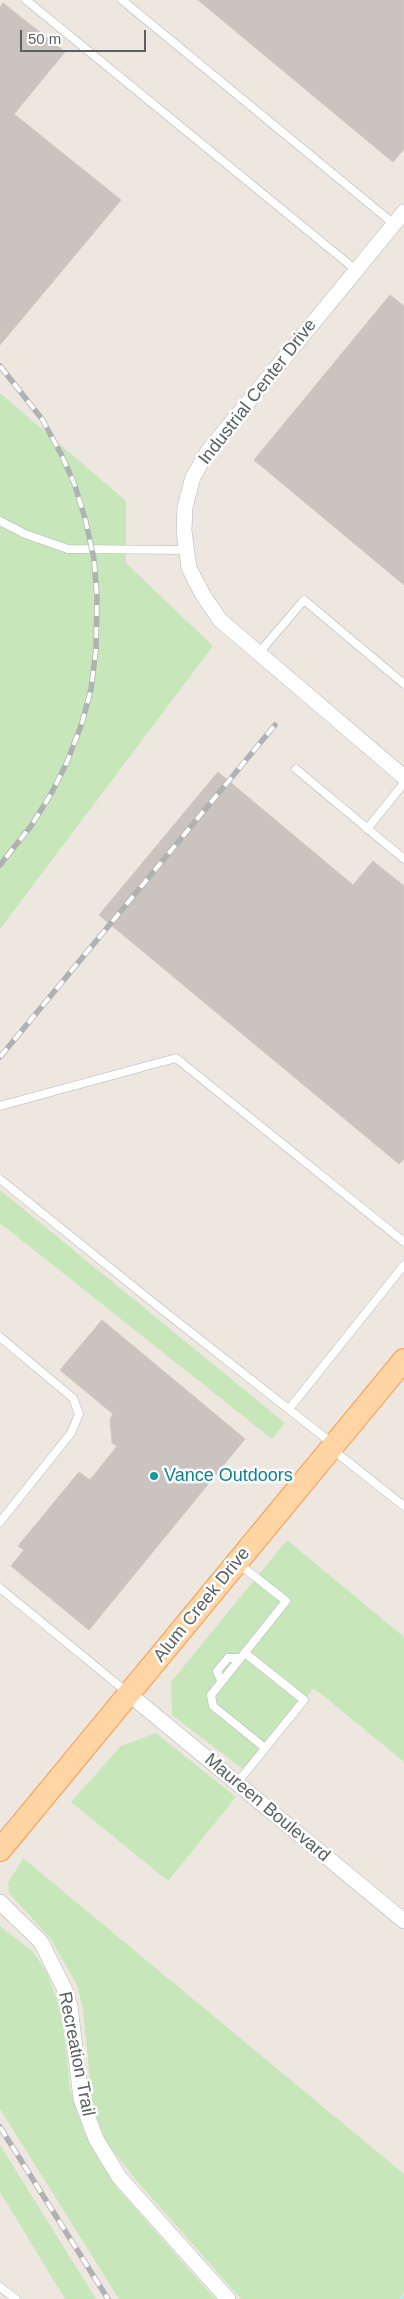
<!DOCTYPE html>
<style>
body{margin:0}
#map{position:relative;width:404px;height:2299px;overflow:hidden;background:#ede7e0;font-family:Arial,sans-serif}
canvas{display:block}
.scale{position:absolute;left:20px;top:30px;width:126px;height:22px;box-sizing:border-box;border:2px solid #596062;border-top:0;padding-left:6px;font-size:15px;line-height:18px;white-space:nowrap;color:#596062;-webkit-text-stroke:4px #fff;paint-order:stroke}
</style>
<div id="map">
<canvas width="404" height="2299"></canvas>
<div class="scale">50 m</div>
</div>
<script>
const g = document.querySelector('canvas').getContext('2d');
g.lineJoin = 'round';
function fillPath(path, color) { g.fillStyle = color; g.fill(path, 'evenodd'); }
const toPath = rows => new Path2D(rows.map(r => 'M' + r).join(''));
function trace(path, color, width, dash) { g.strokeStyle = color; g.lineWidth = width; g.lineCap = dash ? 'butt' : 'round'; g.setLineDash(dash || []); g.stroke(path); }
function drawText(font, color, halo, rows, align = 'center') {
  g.font = font + ' Arial,sans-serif'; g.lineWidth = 5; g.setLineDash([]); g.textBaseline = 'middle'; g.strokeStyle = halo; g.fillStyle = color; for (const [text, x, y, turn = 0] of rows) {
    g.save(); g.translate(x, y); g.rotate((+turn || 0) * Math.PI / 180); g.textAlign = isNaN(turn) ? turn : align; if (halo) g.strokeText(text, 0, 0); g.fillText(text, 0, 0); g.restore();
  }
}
fillPath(toPath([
 [0,393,126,501,126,563,213,646,0,929],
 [0,1190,285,1423,272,1439,0,1223],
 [287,1540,404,1637,404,1762,314,1688,244,1770,172,1715,171,1682],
 [156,1733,236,1797,168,1881,71,1802,121,1746],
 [23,1858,404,2174,404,2293,400,2299,241,2299,136,2180,106,2142,93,2113,83,2009,77,1985,50,1938,9,1893,8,1883],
 [0,1926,33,1952,47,1973,62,2012,70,2089,84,2131,100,2162,118,2189,215,2299,119,2299,0,2109],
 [0,2145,96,2299,65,2299,0,2192]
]), '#c7e7bb');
trace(toPath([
 [404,2299,404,2298]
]), '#9ef0ff', 5);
const building = toPath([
 [198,0,404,0,404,149,393,162,198,0],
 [3,3,65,52,14,114,121,200,0,345,0,7,3,3],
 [390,295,404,306,404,585,254,460,390,295],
 [218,772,353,885,373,861,404,886,404,1159,399,1164,99,915,218,772],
 [102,1320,245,1439,89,1630,11,1566,24,1550,18,1546,79,1472,90,1480,117,1446,112,1443,110,1419,113,1414,60,1370,102,1320]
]);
fillPath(building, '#cac3bf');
trace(building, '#d2c6be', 1);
const lane = toPath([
 [26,0,356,270],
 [122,0,394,224],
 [0,521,25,534,68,549,186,550],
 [258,654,304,600,404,684],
 [296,769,404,859],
 [367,829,404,783],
 [0,1106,176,1058,404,1242],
 [0,1179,160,1308,333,1444],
 [0,1337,73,1398,79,1414,71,1433,0,1522],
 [289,1409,404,1265],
 [333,1450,404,1506],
 [239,1564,286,1601,211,1695,213,1706,265,1748],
 [0,1588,128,1693],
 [221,1681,217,1671,228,1658,240,1658],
 [237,1783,304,1700,245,1653],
 [0,2287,16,2299]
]);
const street = toPath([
 [404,212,208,451,193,477,185,507,184,531,189,568,203,595,220,620,404,777],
 [129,1694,404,1921],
 [0,1902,41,1942,64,1988,70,2006,81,2099,96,2139,119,2177,228,2299]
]);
const primary = toPath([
 [0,1850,404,1360]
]);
trace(lane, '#b1b6b9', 9);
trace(street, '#b1b6b9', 16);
trace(primary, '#f8994e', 24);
trace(lane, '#fff', 8);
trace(street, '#fff', 15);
trace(primary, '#ffd6a3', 22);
const rail = toPath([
 [0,366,42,419,61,454,74,483,85,518,94,559,97,597,96,649,91,689,82,723,67,762,51,794,31,826,0,865],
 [0,1057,275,725],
 [0,2127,108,2299]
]);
trace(rail, '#b0b1b2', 5.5);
trace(rail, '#fff', 4, [11]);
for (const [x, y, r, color] of [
 [154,1476,5,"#0f9aa8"]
]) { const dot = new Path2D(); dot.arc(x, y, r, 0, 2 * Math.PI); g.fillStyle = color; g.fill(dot); trace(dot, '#fff', 2); }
drawText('18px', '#596062', '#fff', [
 ["Industrial Center Drive",258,392,-52],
 ["Alum Creek Drive",202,1605,-51],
 ["Maureen Boulevard",267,1808,40],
 ["Recreation Trail",76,2054,79]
]);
drawText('18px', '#0d838f', '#fff', [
 ["Vance Outdoors",164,1476]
], 'left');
</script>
